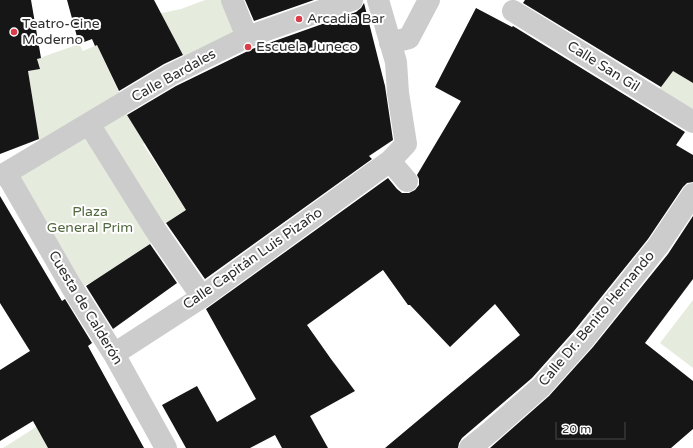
<!DOCTYPE html>
<meta charset="utf-8">
<style>
body{margin:0}
#map{position:relative;width:693px;height:448px;overflow:hidden;background:#fff;font-family:"Varela Round",sans-serif}
canvas{display:block}
.scale{position:absolute;left:555px;top:422px;width:71px;height:18px;box-sizing:border-box;border:2px solid #2f2f2f;border-top:0;padding-left:5px;font-size:12px;line-height:14px;white-space:nowrap;color:#2f2f2f;-webkit-text-stroke:3px #fff;paint-order:stroke}
</style>
<div id="map">
<canvas width="693" height="448"></canvas>
<div class="scale">20 m</div>
</div>
<script>
const g = document.querySelector('canvas').getContext('2d');
g.lineJoin = 'round';
function fillPath(path, color) { g.fillStyle = color; g.fill(path, 'evenodd'); }
const toPath = rows => new Path2D(rows.map(r => 'M' + r).join(''));
function trace(path, color, width, dash) { g.strokeStyle = color; g.lineWidth = width; g.lineCap = dash ? 'butt' : 'round'; g.setLineDash(dash || []); g.stroke(path); }
function drawText(font, color, halo, rows, align = 'center') {
  g.font = font + ' "Varela Round",sans-serif'; g.lineWidth = 4; g.setLineDash([]); g.textBaseline = 'middle'; g.strokeStyle = halo; g.fillStyle = color; for (const [text, x, y, turn = 0] of rows) {
    g.save(); g.translate(x, y); g.rotate((+turn || 0) * Math.PI / 180); g.textAlign = isNaN(turn) ? turn : align; if (halo) g.strokeText(text, 0, 0); g.fillText(text, 0, 0); g.restore();
  }
}
fillPath(toPath([
 [205,0,228,0,241,33,187,62,168,27,157,14,181,9],
 [79,44,83,51,97,45,122,99,40,148,28,71,40,69,37,59],
 [671,69,693,83,693,111,659,90],
 [123,108,145,143,143,144,186,210,160,227,96,124],
 [89,124,157,239,92,282,74,290,6,173],
 [693,300,693,368,660,343],
 [36,427,48,448,3,448]
]), '#e5ebdd');
fillPath(toPath([
 [0,0,31,0,41,58,37,59,40,69,28,71,39,139,0,154],
 [67,0,154,0,183,55,164,64,119,91,97,45,95,46,92,39,79,44],
 [245,0,314,0,254,21],
 [525,0,693,0,693,83,673,71,661,87,523,3],
 [364,3,385,86,393,140,369,156,372,159,205,279,166,223,186,210,127,115,176,86,252,49,356,12,361,8],
 [476,8,512,27,513,26,685,132,676,145,693,155,693,182,687,183,683,187,648,239,574,331,532,378,462,438,459,443,458,448,385,448,520,335,495,304,450,347,410,305,408,305,383,270,307,325,331,359,355,391,310,416,328,448,282,448,275,435,250,448,186,448,162,405,197,386,217,422,256,399,206,309,388,178,397,189,402,193,409,193,415,190,419,185,419,179,417,175,461,101,435,87],
 [0,196,62,301,65,299,92,343,88,346,144,448,48,448,33,421,0,441,0,370,30,351,0,303],
 [693,216,693,279,645,343,693,381,693,429,671,448,490,448,549,396,593,347,668,254],
 [150,244,177,283,113,329,86,286]
]), '#161616');
trace(toPath([
 [232,0,247,37],
 [378,0,396,62,398,93,406,144,390,161,407,181],
 [513,11,693,122],
 [390,43,409,38,429,0],
 [89,124,154,228,202,297],
 [6,173,170,75,247,37,352,0],
 [0,175,6,173,71,286,114,354,166,448],
 [114,354,202,297,390,161],
 [470,448,491,431,541,387,584,339,658,246,693,194]
]), '#ccc', 22);
for (const [x, y, r, color] of [
 [299,19,4,"#da3c49"],
 [14,32,4,"#da3c49"],
 [248,47,4,"#da3c49"]
]) { const dot = new Path2D(); dot.arc(x, y, r, 0, 2 * Math.PI); g.fillStyle = color; g.fill(dot); trace(dot, '#fff', 1.5); }
drawText('14px', '#2f2f2f', '#fff', [
 ["Arcadia Bar",307,19],
 ["Teatro-Cine",22,24],
 ["Moderno",22,40],
 ["Escuela Juneco",256,47]
], 'left');
drawText('14px', '#2f2f2f', '#fff', [
 ["Calle San Gil",603,67,32],
 ["Calle Bardales",174,76,-29],
 ["Calle Capitán Luis Pizaño",253,259,-35],
 ["Cuesta de Calderón",85,308,59],
 ["Calle Dr. Benito Hernando",597,319,-50]
]);
drawText('14px', '#52683f', '#fff', [
 ["Plaza",90,212],
 ["General Prim",90,228]
]);
</script>
